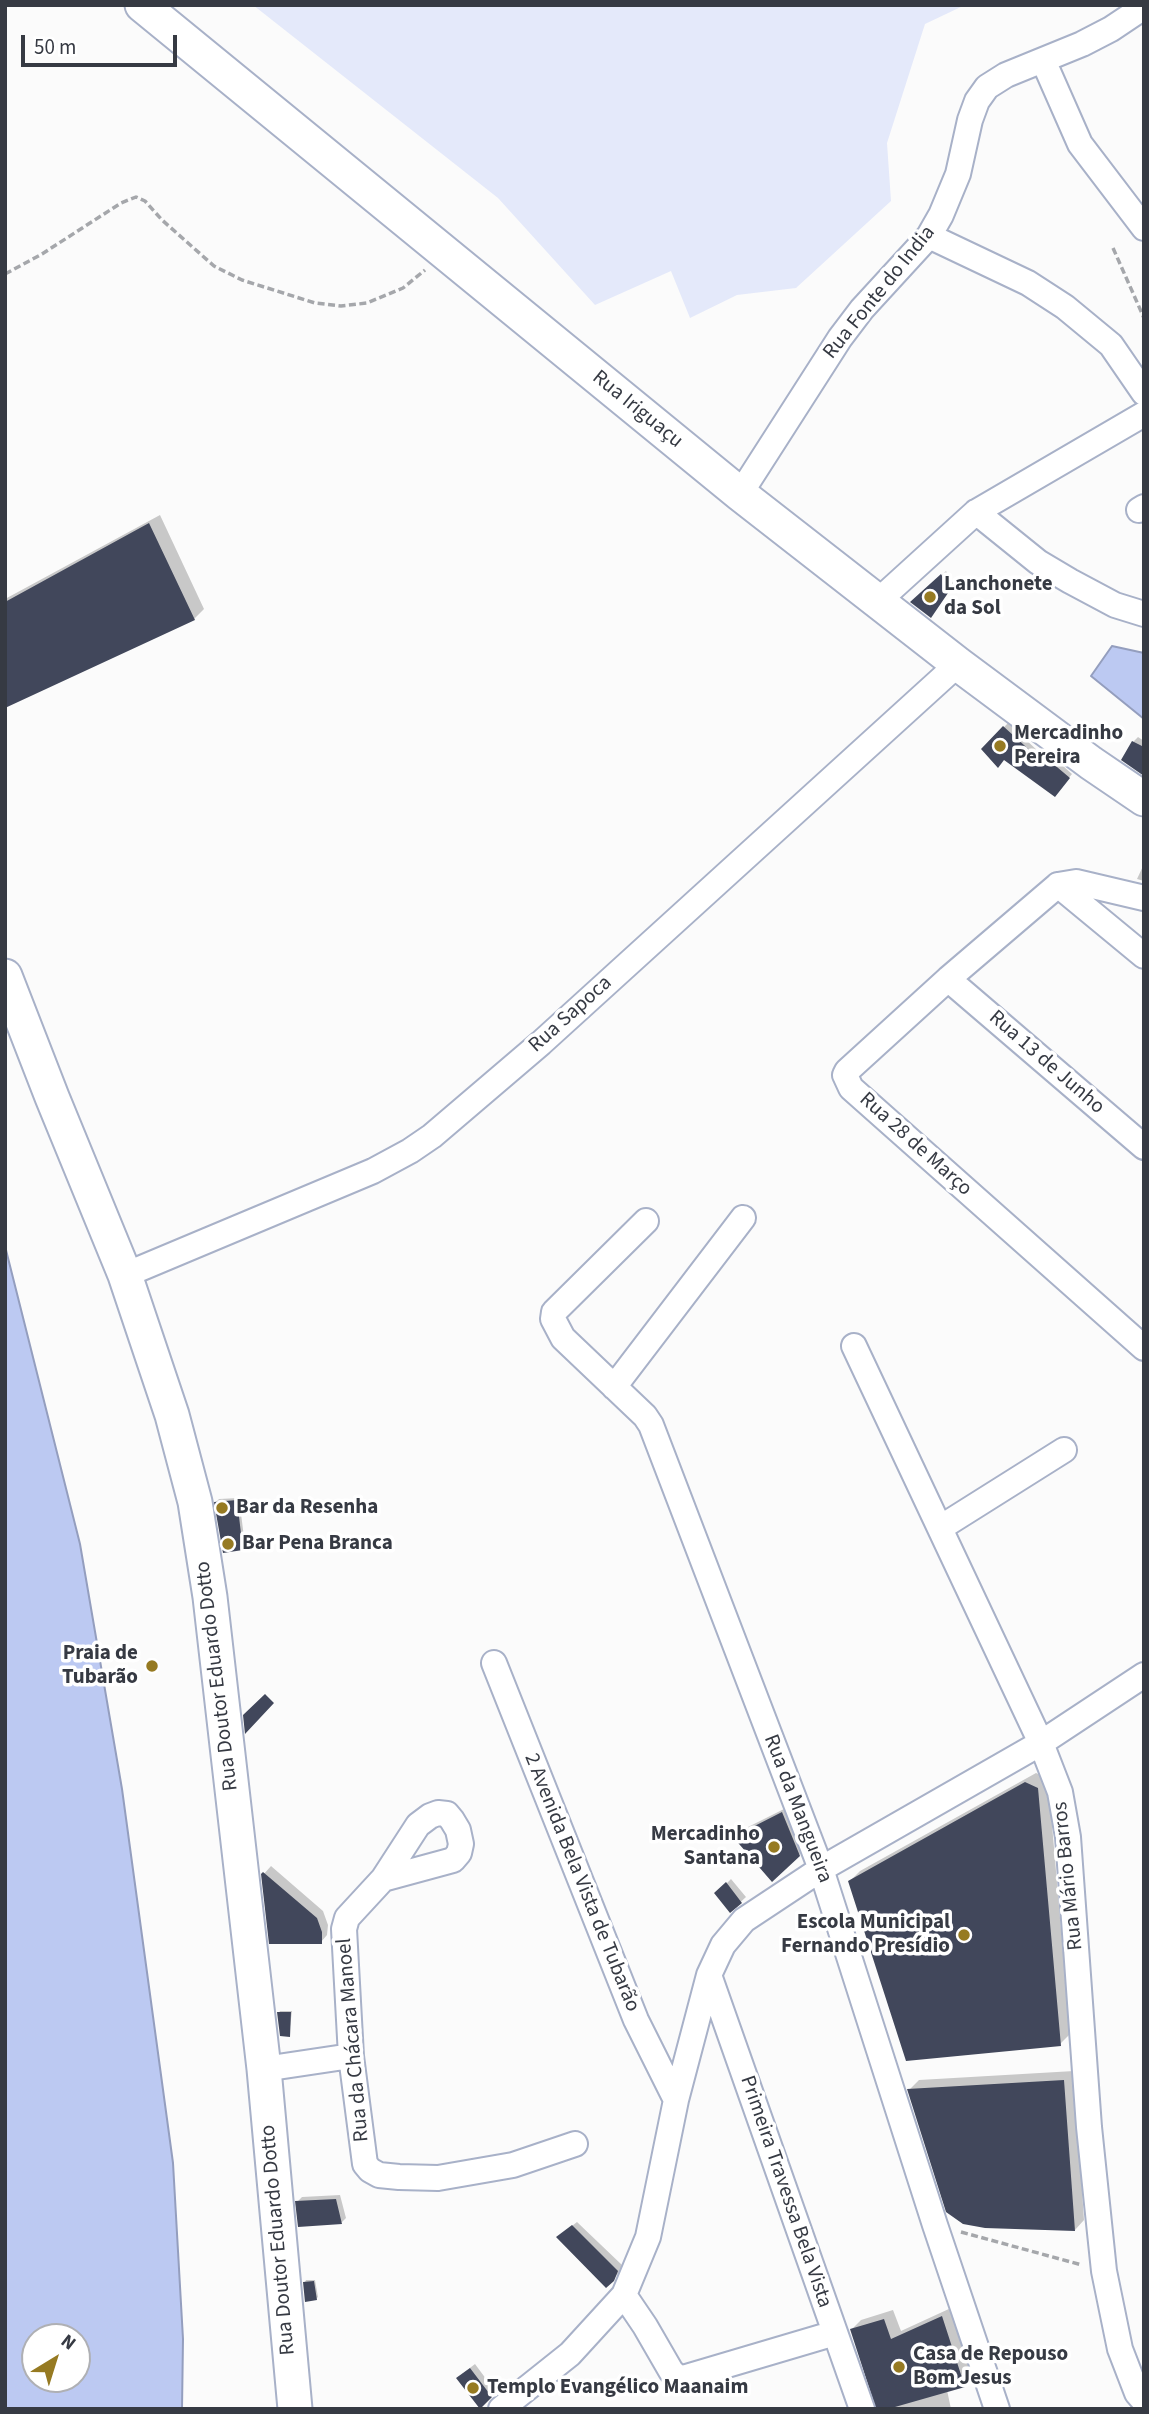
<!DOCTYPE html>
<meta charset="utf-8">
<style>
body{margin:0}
#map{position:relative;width:1149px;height:2414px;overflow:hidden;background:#fbfbfb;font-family:"Source Sans 3",sans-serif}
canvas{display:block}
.frame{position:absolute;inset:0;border:7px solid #363a43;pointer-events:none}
.north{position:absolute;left:21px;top:2323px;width:70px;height:70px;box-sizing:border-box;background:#fff;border:2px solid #afb0b4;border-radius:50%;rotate:38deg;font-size:19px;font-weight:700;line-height:28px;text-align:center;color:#363a43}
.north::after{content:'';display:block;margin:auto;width:24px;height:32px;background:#967a22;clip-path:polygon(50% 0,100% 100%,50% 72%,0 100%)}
.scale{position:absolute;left:21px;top:35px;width:156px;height:32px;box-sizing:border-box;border:4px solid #363a43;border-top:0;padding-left:9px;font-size:21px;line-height:24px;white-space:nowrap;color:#363a43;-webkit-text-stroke:5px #fff;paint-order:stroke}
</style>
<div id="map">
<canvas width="1149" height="2414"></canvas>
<div class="frame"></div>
<div class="north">N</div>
<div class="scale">50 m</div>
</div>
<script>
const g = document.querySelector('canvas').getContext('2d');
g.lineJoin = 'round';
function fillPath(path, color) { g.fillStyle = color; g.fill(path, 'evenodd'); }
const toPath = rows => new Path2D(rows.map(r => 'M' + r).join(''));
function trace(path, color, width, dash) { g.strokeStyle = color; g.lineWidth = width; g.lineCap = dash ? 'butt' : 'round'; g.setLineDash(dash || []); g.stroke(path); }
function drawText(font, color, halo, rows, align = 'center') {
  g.font = font + ' "Source Sans 3",sans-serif'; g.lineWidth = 7; g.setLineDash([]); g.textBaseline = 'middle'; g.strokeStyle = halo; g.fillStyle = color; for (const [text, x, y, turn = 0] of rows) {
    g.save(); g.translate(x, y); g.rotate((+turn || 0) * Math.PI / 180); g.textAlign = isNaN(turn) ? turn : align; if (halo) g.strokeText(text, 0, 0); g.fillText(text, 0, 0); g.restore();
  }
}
fillPath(toPath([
 [253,5,965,5,925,24,887,143,891,201,796,288,737,295,690,318,671,271,595,305,498,198]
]), '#e4e9fa');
const water = toPath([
 [1112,646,1144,653,1144,719,1091,676,1112,646],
 [5,1246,80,1544,122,1789,173,2163,183,2339,182,2409,5,2409,5,1246],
 [35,2337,77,2337,77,2379,35,2379,35,2337]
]);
fillPath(water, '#bcc9f2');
trace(water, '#949ebe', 2);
fillPath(toPath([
 [160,515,204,609,194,619,5,706,5,599],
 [946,571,954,585,935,611,913,602],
 [1008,723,1039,752,1043,748,1072,774,1058,791,1005,758,983,749],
 [1138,737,1144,741,1144,775,1133,742],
 [1144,864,1144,881,1137,879],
 [239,1498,245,1545,242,1548,216,1502,219,1499],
 [1036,1773,1048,1778,1070,2034,1060,2044,850,1881,860,1871],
 [790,1806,806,1847,799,1855,735,1837,742,1830],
 [271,1866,323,1911,328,1925,327,1935,321,1942,263,1875],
 [731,1879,746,1897,731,1911,717,1893],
 [280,2011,292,2011,289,2035,279,2013],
 [1074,2071,1084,2220,1075,2230,909,2090,919,2080],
 [340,2195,346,2218,342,2222,299,2226,297,2202,302,2197],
 [577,2222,622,2265,618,2274,606,2285,563,2233],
 [306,2280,315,2280,318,2297,316,2299,305,2282],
 [951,2308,974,2376,964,2385,947,2390,951,2409,886,2409,852,2329,861,2320,893,2310,901,2331],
 [475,2364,495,2391,479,2407,462,2374]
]), '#0003');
fillPath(toPath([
 [149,523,195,620,5,708,5,602],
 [941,574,950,590,931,618,910,602],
 [1003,726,1035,755,1038,751,1070,778,1055,797,1004,760,998,768,981,749],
 [1132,741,1144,747,1144,776,1121,760],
 [237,1500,243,1550,223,1553,214,1502],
 [265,1694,274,1703,245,1734,243,1715],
 [1025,1782,1038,1788,1061,2046,906,2061,848,1881],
 [782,1812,800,1856,772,1882,733,1837],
 [263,1872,317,1918,322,1932,322,1944,269,1944,261,1874],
 [726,1882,742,1903,730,1913,714,1893],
 [277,2012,291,2012,290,2037,280,2036],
 [1064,2080,1075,2231,985,2228,963,2224,946,2212,907,2089],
 [336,2199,342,2224,298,2227,295,2201],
 [572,2225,618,2271,614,2281,606,2288,556,2237],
 [314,2281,317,2300,305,2302,303,2282],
 [942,2316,965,2387,888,2409,876,2409,850,2329,884,2319,891,2339],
 [470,2368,492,2397,480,2409,456,2378]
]), '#41475b');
const minor = toPath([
 [1043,60,1080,144,1144,228],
 [929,236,1028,283,1065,307,1111,345,1144,393],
 [740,494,840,338,862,309,929,236,941,215,958,174,970,120,977,101,987,87,1006,75,1082,44,1111,29,1144,7],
 [1139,510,1144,507],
 [976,512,1038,562,1070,581,1115,605,1144,614],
 [877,602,976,512,1144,414],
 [1058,885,1144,956],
 [1144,898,1076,882,1058,885,948,979,847,1071,845,1075,851,1088,1144,1348],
 [948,979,1144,1147],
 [646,1221,554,1312,553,1319,563,1338,645,1416,651,1425,821,1869,935,2225,997,2409],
 [125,1275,373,1171,410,1151,432,1136,541,1043,958,664],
 [854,1346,1041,1743,1060,1792,1068,1837,1089,2127,1104,2271,1120,2349,1137,2393,1144,2401],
 [614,1387,743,1218],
 [940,1528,1064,1450],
 [494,1663,636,2020,676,2100],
 [383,1879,418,1825,430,1816,438,1813,447,1814,452,1820,458,1830,461,1844,459,1853,453,1860,383,1879,347,1918,344,1929,351,2056,365,2164,370,2170,379,2175,399,2177,438,2178,513,2165,575,2144],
 [709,1975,862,2409],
 [264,2069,351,2056],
 [624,2295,645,2326,671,2371,676,2376,683,2378,835,2333],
 [501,2409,570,2354,624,2295,648,2237,676,2100,709,1975,723,1945,744,1920,821,1869,1041,1743,1144,1675]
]);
const secondary = toPath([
 [142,5,740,494,958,664,1091,763,1144,799],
 [5,976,52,1097,125,1275,172,1415,195,1502,210,1597,264,2069,295,2409]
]);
trace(minor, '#a8b1c8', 28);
trace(secondary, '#a8b1c8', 37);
trace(toPath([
 [1113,248,1144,318],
 [5,274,42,254,121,203,136,197,145,201,162,220,214,266,242,280,315,303,341,306,367,303,403,288,425,270],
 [961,2232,1082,2265]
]), '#a5a7ab', 3.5, [7, 3.5]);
trace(minor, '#fff', 24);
trace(secondary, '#fff', 33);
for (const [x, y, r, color] of [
 [930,597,7,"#967a22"],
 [1000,746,7,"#967a22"],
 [222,1508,7,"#967a22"],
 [228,1544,7,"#967a22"],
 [152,1666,7,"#967a22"],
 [774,1847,7,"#967a22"],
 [964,1935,7,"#967a22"],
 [899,2367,7,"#967a22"],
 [473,2388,7,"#967a22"]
]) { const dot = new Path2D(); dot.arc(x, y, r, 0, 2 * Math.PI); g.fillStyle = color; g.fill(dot); trace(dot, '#fff', 2.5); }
drawText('21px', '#363a43', '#fff', [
 ["Rua Fonte do India",880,293,-51],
 ["Rua Iriguaçu",637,410,39],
 ["Rua Sapoca",571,1015,-42],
 ["Rua 13 de Junho",1046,1063,41],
 ["Rua 28 de Março",915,1145,42],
 ["Rua Doutor Eduardo Dotto",218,1676,-97],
 ["Rua da Mangueira",797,1809,69],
 ["Rua Mário Barros",1069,1876,-96],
 ["2 Avenida Bela Vista de Tubarão",581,1883,68],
 ["Rua da Chácara Manoel",354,2040,-95],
 ["Primeira Travessa Bela Vista",785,2192,71],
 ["Rua Doutor Eduardo Dotto",279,2240,-95]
]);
drawText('bold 21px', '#363a43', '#fff', [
 ["Lanchonete",944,585],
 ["da Sol",944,609],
 ["Mercadinho",1014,734],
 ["Pereira",1014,758],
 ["Bar da Resenha",236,1508],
 ["Bar Pena Branca",242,1544],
 ["Praia de",138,1654,"right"],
 ["Tubarão",138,1678,"right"],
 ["Mercadinho",760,1835,"right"],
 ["Santana",760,1859,"right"],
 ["Escola Municipal",950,1923,"right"],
 ["Fernando Presídio",950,1947,"right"],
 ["Casa de Repouso",913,2355],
 ["Bom Jesus",913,2379],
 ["Templo Evangélico Maanaim",487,2388]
], 'left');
</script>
